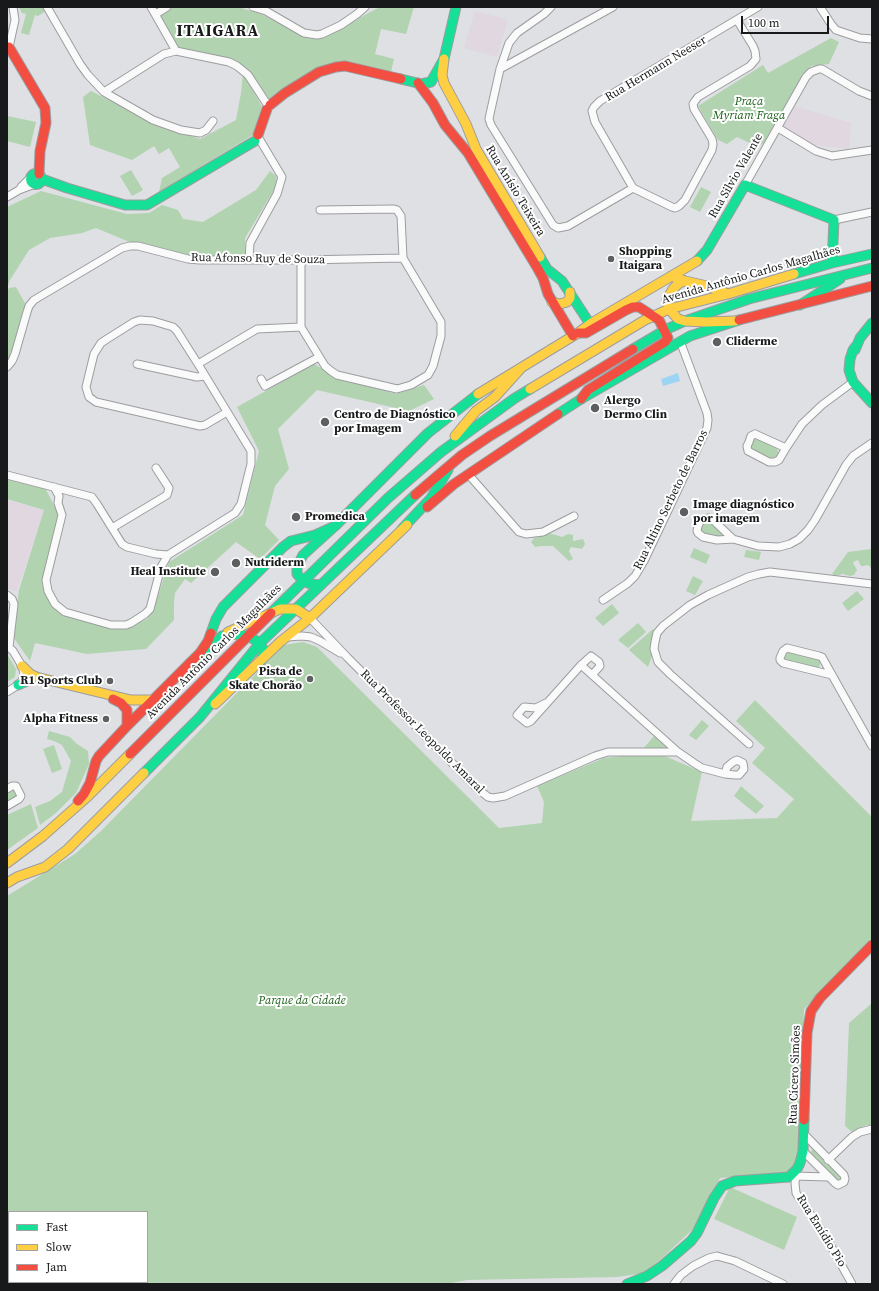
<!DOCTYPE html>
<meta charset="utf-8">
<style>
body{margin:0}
#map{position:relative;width:879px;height:1291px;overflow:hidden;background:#dee0e3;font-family:"Source Serif 4",serif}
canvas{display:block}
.frame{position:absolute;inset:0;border:8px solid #18191a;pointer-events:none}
.legend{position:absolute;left:8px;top:1211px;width:140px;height:72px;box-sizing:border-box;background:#fff;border:1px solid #a3a3a3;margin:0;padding:5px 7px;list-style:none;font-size:12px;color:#18191a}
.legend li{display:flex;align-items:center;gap:8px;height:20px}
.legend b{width:20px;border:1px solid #a3a3a3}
.scale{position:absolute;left:741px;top:16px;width:88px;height:18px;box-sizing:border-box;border:2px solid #18191a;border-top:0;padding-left:5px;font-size:12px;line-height:14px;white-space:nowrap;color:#18191a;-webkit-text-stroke:3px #fff;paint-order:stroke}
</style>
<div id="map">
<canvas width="879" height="1291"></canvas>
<div class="frame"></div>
<ul class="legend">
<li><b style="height:5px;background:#16e098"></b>Fast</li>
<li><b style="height:5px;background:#ffcf43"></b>Slow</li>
<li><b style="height:5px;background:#f24e42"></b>Jam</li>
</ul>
<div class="scale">100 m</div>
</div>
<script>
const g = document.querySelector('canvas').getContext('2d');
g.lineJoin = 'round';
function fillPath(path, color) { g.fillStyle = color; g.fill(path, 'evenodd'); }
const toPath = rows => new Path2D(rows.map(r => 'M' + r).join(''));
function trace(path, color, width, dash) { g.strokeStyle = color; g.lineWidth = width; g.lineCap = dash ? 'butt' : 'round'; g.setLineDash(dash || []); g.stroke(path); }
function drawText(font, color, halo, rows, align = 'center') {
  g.font = font + ' "Source Serif 4",serif'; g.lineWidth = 4; g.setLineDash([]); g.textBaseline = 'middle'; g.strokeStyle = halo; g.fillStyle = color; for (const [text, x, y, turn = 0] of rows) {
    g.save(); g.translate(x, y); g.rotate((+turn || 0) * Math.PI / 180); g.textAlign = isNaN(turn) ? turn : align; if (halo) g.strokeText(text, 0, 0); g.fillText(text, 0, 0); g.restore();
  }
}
fillPath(toPath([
 [475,11,508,20,497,57,464,48],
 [795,106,851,123,849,149,814,145,784,127],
 [7,500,44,510,17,591,7,589]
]), '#e0d7e0');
fillPath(toPath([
 [19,7,45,7,46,11,38,16,35,15,29,35,21,33,26,14,22,13],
 [170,7,238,7,261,14,307,38,320,39,380,7,414,7,406,34,381,29,375,54,394,59,391,72,351,63,337,62,321,67,269,99,247,70,228,58,177,49,157,17],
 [831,38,839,42,829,64,811,66,802,78,763,144,756,146,737,137,727,144,718,140,698,106,763,65,768,73],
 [243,72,262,107,253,135,159,192,162,178,180,167,169,148,159,154,154,146,132,160,90,145,83,97,91,91,152,122,200,139,236,120,241,93],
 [7,116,36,122,30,147,7,141],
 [131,170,143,190,132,196,120,176],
 [270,171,276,176,277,185,245,238,245,258,194,256,132,243,96,228,82,233,50,238,29,250,10,280,7,288,7,207,41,191,127,214,149,213,162,205,178,210,183,219,203,222,256,190],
 [701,187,711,192,700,212,690,207],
 [16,287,26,305,21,319,14,348,9,359,7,362,7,293,9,288],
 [314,364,335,376,396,394,424,385,434,399,409,411,317,390,278,429,289,469,275,486,265,525,279,540,260,559,236,542,191,583,185,579,175,593,174,602,174,620,146,649,87,654,35,643,30,661,13,637,19,590,44,510,7,499,7,478,45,488,57,511,58,519,42,585,59,613,119,629,127,628,147,619,153,611,169,562,243,515,259,451,237,407],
 [757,437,777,449,779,454,775,460,768,460,749,449,753,438],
 [709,520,725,536,705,536,701,533,702,524],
 [548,533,556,535,562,537,568,534,573,535,573,541,583,539,585,544,582,549,571,547,569,551,573,559,569,561,553,546,541,546,535,547,531,542,534,538],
 [694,548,710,555,706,564,690,557],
 [871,549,872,569,868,565,863,566,861,566,858,560,855,561,853,563,857,570,854,575,850,576,843,574,835,576,832,574,848,552],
 [746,550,761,552,759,560,744,557],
 [693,576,703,581,695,595,686,591],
 [857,591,864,599,848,611,842,603],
 [612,604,619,613,603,626,595,618],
 [638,623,646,632,628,648,618,640],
 [653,629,655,632,652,643,652,656,648,667,629,650],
 [303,642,317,647,499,828,542,823,544,802,537,786,604,758,632,755,660,754,702,772,691,821,777,818,794,799,752,763,765,748,736,721,755,700,872,817,872,938,804,1009,799,1172,720,1178,693,1229,646,1273,617,1277,467,1280,446,1284,7,1284,7,896,75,854,101,831,284,645],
 [9,1212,147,1212,147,1282,9,1282],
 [789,651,817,657,821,661,819,667,812,669,782,659,784,652],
 [7,654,16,669,15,677,7,682],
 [702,720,709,726,696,740,689,735],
 [49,731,70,737,77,744,88,751,89,764,76,793,56,813,40,825,35,807,50,801,62,792,71,761,62,745,54,741,47,739],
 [654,736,669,750,643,749],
 [54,745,62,769,52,773,43,749],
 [741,786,764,806,756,814,734,796],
 [13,789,15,789,19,795,7,804,7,793],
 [31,804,38,828,7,850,7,815],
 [872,1003,872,1125,866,1125,852,1132,845,1126,849,1023],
 [813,1149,815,1149,841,1175,842,1178,839,1181,837,1182,811,1154,811,1151],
 [730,1187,797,1217,784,1250,714,1219]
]), '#b1d3b0');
fillPath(toPath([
 [678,373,680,381,663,386,661,379]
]), '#9dd4f4');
const street = toPath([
 [47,7,80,64,88,75,104,92,153,120,181,130,200,133,206,130,213,121],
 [151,7,176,51,229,62,237,66,248,75,267,104],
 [253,7,266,11,304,33,317,35,322,34,341,25,357,14,365,7],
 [551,7,544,14,517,33,509,43,500,69,490,114,489,119,491,125,553,225,558,228,568,226,633,188],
 [820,7,831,24,836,30,860,38,872,39],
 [156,14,167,7],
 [737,20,753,46,755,51,756,59,750,66,698,97,695,101,693,104,694,109,712,139,713,144,712,150,685,200,679,206,675,208,672,207,633,188,595,122,592,111,594,107,600,101,758,7],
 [9,47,15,20,13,7],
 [500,69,613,7],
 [104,92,164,54,176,51],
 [778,128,816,151,832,156,872,150],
 [745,185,806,77,811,72,819,69,822,69,859,91,872,96],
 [21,187,31,177],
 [7,197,19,190,35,184],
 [834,220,872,212],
 [249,260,250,243,277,194,282,177,260,140],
 [301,327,325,366,331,371,337,375,397,389,411,385,428,375,433,366,441,336,441,322,403,258,401,216,397,210,394,209,320,210],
 [301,327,301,260],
 [137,364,197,377,205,376],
 [198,364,257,329,301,327],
 [7,367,12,361,15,354,27,312,29,306,34,300,122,248,130,246,138,246,188,259,200,260,301,260,403,258],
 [261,379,265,386,319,357],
 [755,434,786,448,779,460,775,462,769,462,748,451,747,446,749,442,751,436,755,434],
 [786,448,802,424,822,405,853,382],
 [468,474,519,532,526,534,543,532,574,516],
 [7,475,88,496,92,497,97,504,122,544,127,547,156,554,168,555,235,513,241,504,251,464,251,451,198,364,177,331,173,327,153,321,140,320,134,322,107,339,101,343,94,354,86,387,89,397,96,402,200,426,205,425,227,412],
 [54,487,59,496,58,503,62,515,46,580,48,591,55,604,65,612,111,625,126,625,131,623,145,614,150,609,161,567,168,555],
 [112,528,167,495,169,488,156,468],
 [733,539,713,520,709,518,704,519,700,522,698,526,697,531,698,533,703,537,717,540,733,539,758,546,779,547,790,544,799,539,808,530,815,520,846,465,853,456,872,443],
 [7,595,12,599,14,604,9,647],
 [603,600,628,583,635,576,644,561,707,428,708,420,707,413,680,341],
 [310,618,347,657,477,788,488,797,493,798,505,796,595,756,608,752,678,752,694,763,702,768,710,770,725,774,735,775,739,775,744,769,743,763,737,760,733,762,727,767,725,774],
 [287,637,302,636,311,637,320,641,340,653],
 [7,646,13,651,22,666,24,673,22,681,18,685,7,692],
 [581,665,591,656,599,662,600,666,592,675],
 [832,675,783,663,780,660,780,658,783,651,787,648,819,656,822,657,832,675,872,746],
 [546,703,536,708,524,707,517,715,527,723,531,721,581,665,678,752],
 [749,744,670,674,658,662,654,649,655,642,657,633,663,626,690,605,708,595,748,577,759,574,770,572,872,584],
 [7,789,12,786,16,786,21,796,19,799,7,806],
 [803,1151,835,1183,838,1185,844,1182,845,1179,844,1175,805,1135],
 [828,1160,852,1137,860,1132,872,1129],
 [793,1176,829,1177],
 [796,1176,795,1183,796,1193,827,1239,852,1284],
 [674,1284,681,1275,693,1266,709,1258,717,1256,735,1261,783,1284]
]);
const fast = toPath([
 [401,79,421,84,431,82,444,59,456,7],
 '30.5 179a5.5 5.5 0 1 1 11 0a5.5 5.5 0 1 1-11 0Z',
 [42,179,67,188,125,205,147,205,255,141],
 [540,257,547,269,562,281,590,324],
 [697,261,707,250,745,185,834,220,832,263],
 [794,274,832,263,872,254],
 [800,305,840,279],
 [856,346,853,350,850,359,849,370,853,382,872,403],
 [633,349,665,330,685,321,749,299,872,268],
 [855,350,860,338,872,323],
 [558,414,581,399,690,336,739,320],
 [402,529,431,498,448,470],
 [321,585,311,584,303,581,297,574,297,567,303,555,335,526],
 [271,613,388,498,441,452,515,398,530,389],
 [211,633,216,619,223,607,283,547,291,541,315,535,335,526,428,433,478,394],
 [190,663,208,650,222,636,233,634,248,636,260,643,264,651,261,661],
 [18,685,36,677],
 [144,773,200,717,260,643,415,495],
 [627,1284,647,1276,662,1266,691,1241,697,1233,714,1198,722,1186,735,1181,789,1177,797,1169,800,1163,803,1151,804,1120]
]);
const slow = toPath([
 [444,59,442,75,444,83,466,124,476,149,540,257],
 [671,276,685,281],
 [728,294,707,286,685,281,679,283,673,289,667,299,669,309,678,319,685,321,706,322,735,321],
 [552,302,560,304,567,302,570,298,570,292],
 [530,389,645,320,669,309,728,294,794,274],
 [478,394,578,333,590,324,697,261],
 [455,436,476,411,495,397,522,367],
 [228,632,280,609,296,609,310,618],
 [22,666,30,674,36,677,131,700,153,700],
 [215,704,280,642,310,618,407,525],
 [7,863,43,836,86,798,130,754],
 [7,883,17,877,45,867,68,849,144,773]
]);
const jam = toPath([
 [7,47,9,47,45,108,46,123,40,151,39,174],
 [418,83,433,103,445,125,468,153,538,269,543,278,548,294,573,336],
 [270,105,285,93,319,72,336,67,345,66,401,79],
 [258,135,267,109],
 [739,320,872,286],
 [578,333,586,333,626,310,633,307,639,307,659,320,668,338,665,342,588,390,581,399],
 [415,495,462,455,490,436,633,349],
 [427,507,454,484,558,414],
 [113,699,121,703,127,710,127,726],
 [130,754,271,613],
 [78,801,84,794,90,783,96,761,99,756,127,726,200,653,208,641,211,633],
 [804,1120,807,1033,811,1011,820,998,872,945]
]);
trace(street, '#9c9d9f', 9);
trace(fast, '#9c9d9f', 11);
trace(slow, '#9c9d9f', 11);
trace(jam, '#9c9d9f', 11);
trace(street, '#fafafb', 7);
trace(fast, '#16e098', 9);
trace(slow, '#ffcf43', 9);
trace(jam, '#f24e42', 9);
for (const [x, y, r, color] of [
 [611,259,4,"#5d5f60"],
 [717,342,5,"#5d5f60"],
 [595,408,5,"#5d5f60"],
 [325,422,5,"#5d5f60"],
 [684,512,5,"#5d5f60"],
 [296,517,5,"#5d5f60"],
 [236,563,5,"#5d5f60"],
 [215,572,5,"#5d5f60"],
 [310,679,4,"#5d5f60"],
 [110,681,4,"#5d5f60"],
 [106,719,4,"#5d5f60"]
]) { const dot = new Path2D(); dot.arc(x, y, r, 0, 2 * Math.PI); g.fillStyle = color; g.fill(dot); trace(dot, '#fff', 1.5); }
drawText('12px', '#18191a', '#fff', [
 ["Rua Hermann Neeser",656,69,-31],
 ["Rua Silvio Valente",736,176,-60],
 ["Rua Anísio Teixeira",515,191,59],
 ["Rua Afonso Ruy de Souza",258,259,1],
 ["Avenida Antônio Carlos Magalhães",751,275,-16],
 ["Rua Altino Serbeto de Barros",671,500,-64],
 ["Avenida Antônio Carlos Magalhães",214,652,-45],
 ["Rua Professor Leopoldo Amaral",422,732,45],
 ["Rua Cícero Simões",795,1075,-88],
 ["Rua Emídio Pio",821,1231,58]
]);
drawText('italic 12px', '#1d611b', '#fff', [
 ["Praça",749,102],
 ["Myriam Fraga",749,116],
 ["Parque da Cidade",302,1001]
]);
drawText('bold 12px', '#18191a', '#fff', [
 ["Shopping",619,252],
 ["Itaigara",619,266],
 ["Cliderme",726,342],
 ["Alergo",604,401],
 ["Dermo Clin",604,415],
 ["Centro de Diagnóstico",334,415],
 ["por Imagem",334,429],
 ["Image diagnóstico",693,505],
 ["por imagem",693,519],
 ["Promedica",305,517],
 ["Nutriderm",245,563],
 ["Heal Institute",206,572,"right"],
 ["Pista de",302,672,"right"],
 ["Skate Chorão",302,686,"right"],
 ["R1 Sports Club",102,681,"right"],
 ["Alpha Fitness",98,719,"right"]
], 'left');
g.letterSpacing = '1px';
drawText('bold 16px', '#18191a', '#fff', [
 ["ITAIGARA",218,32]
]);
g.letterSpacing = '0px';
</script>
